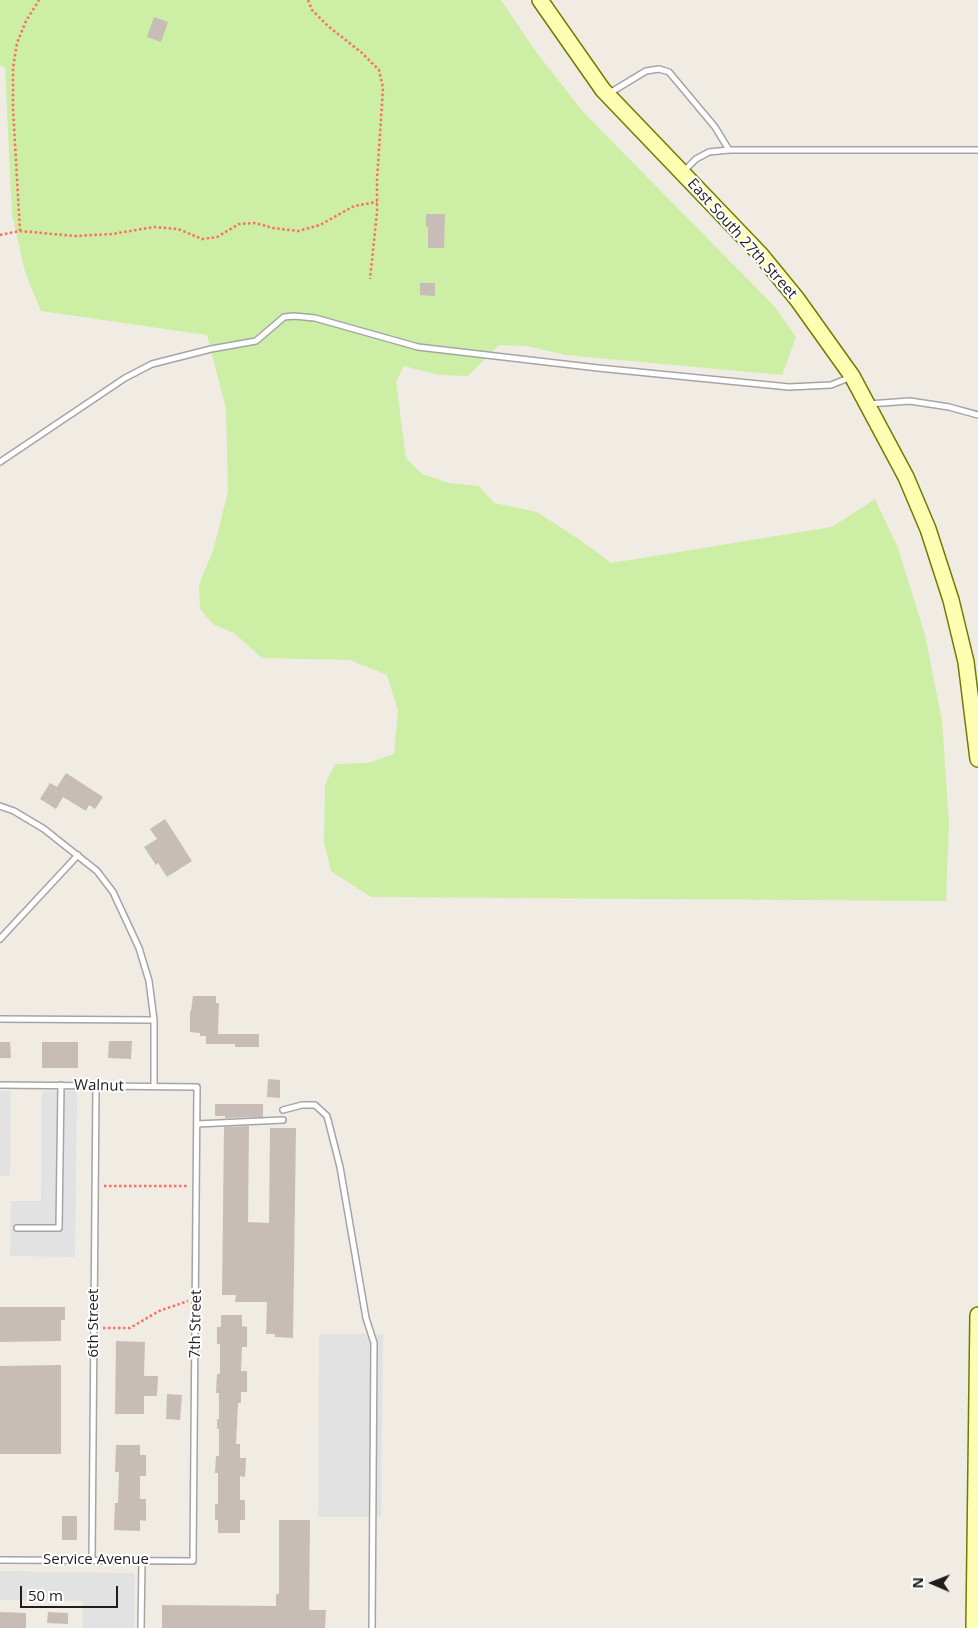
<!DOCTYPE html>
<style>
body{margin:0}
#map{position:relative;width:978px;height:1628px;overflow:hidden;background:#f0ebe3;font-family:"Open Sans",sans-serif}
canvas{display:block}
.north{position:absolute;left:908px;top:1558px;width:50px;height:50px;-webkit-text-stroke:4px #fff;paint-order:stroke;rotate:271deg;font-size:14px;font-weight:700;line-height:20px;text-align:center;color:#1e1e1e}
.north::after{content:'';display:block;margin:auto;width:18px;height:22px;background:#1e1e1e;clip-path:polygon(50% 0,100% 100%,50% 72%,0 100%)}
.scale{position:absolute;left:20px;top:1586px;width:98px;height:22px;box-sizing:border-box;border:2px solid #1e1e1e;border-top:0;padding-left:6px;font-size:15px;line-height:18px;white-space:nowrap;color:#1e1e1e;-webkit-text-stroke:4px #fff;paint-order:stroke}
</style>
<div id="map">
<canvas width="978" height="1628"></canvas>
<div class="north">N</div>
<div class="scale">50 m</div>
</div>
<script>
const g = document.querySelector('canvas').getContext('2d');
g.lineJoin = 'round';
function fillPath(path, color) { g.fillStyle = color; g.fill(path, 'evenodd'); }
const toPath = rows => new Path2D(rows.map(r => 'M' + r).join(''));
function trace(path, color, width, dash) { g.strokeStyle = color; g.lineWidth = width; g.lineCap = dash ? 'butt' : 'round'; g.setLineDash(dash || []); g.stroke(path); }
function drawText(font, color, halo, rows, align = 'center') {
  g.font = font + ' "Open Sans",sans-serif'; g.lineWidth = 4; g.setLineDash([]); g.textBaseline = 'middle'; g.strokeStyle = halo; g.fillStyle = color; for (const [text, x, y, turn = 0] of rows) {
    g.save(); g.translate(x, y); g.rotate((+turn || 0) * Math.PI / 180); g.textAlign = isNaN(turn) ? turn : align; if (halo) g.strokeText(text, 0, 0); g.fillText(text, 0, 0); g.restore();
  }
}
fillPath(toPath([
 [0,0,501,0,536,52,584,113,775,307,796,337,782,375,566,355,527,346,499,345,468,376,439,375,404,366,396,382,406,458,422,474,449,483,479,486,494,503,537,512,580,540,611,563,832,527,875,499,898,548,925,635,942,721,949,823,946,901,371,897,331,871,324,842,325,785,335,764,368,763,394,754,398,711,387,675,350,660,262,658,234,633,213,624,200,609,199,584,213,551,228,492,226,409,207,335,41,311,25,272,12,214,5,68,0,65]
]), '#cceea5');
fillPath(toPath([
 [0,1091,11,1091,10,1176,0,1176],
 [42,1091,77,1091,75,1257,10,1256,11,1201,41,1201],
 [319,1334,383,1334,381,1517,318,1517],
 [0,1571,135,1573,134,1628,83,1628,83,1601,0,1600]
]), '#e2e2e2');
fillPath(toPath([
 [154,17,168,22,161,42,147,37],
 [426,214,445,214,444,248,428,248,428,227,426,227],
 [420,283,435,283,435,296,420,295],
 [66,773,103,797,95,809,89,805,86,811,63,797,56,809,40,799,50,783,57,787],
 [165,819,192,861,167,877,158,863,156,865,144,847,157,839,150,829],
 [193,996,216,996,216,1003,219,1003,218,1034,259,1034,259,1047,235,1047,235,1044,206,1044,206,1036,200,1036,200,1033,190,1032,190,1011,191,1011],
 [109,1041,132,1041,131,1059,108,1058],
 [0,1042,10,1042,11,1058,0,1058],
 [42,1042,78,1042,78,1068,42,1068],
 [268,1079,280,1080,280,1098,267,1097],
 [215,1104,263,1104,263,1117,225,1118,225,1116,215,1116],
 [249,1126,248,1222,269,1223,270,1128,296,1128,293,1338,275,1337,275,1334,266,1334,267,1302,235,1302,236,1295,222,1295,224,1127],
 [0,1307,65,1307,65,1320,61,1320,61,1341,0,1342],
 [221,1315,242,1315,242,1326,247,1327,247,1347,242,1347,241,1371,247,1371,247,1392,241,1392,241,1403,238,1403,236,1444,240,1444,240,1458,246,1458,245,1477,240,1476,240,1500,245,1500,245,1520,240,1520,240,1533,218,1533,218,1520,215,1520,215,1504,218,1504,218,1473,215,1473,216,1456,219,1456,219,1429,217,1429,217,1419,219,1419,219,1393,216,1393,217,1374,220,1374,220,1344,217,1344,217,1327,221,1327],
 [116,1341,145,1342,144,1376,158,1376,157,1396,144,1396,144,1414,115,1414],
 [61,1365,61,1454,0,1454,0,1366],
 [167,1394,182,1395,180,1420,166,1419],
 [116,1445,140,1445,140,1455,146,1455,146,1476,140,1476,140,1499,146,1499,146,1521,140,1520,140,1531,114,1530,115,1503,118,1503,119,1472,115,1472],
 [62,1516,77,1516,77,1540,62,1540],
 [279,1520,310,1520,309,1610,326,1610,325,1628,162,1628,162,1605,276,1606,276,1594,279,1594],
 [0,1612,26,1613,26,1628,0,1628],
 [48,1612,68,1613,68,1624,47,1623]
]), '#c8bdb6');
const service = toPath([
 [608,94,646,71,659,69,669,72,715,127,729,150],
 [684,171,696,159,709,152,729,150,978,150],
 [868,404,910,401,949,407,978,415],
 [0,462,125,378,152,364,211,349,256,341,284,317,294,316,315,318,418,347,598,368,789,387,831,385,851,377],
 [0,806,14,811,44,829,97,871,113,892,139,948,149,981,154,1020,154,1087],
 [0,939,78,855],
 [0,1019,154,1020],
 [0,1085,197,1087,193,1561,0,1560],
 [283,1110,302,1105,315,1105,327,1116,340,1167,366,1318,374,1343,372,1628],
 [197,1124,283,1120],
 [17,1228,59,1228,61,1085],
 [92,1559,96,1086],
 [141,1628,142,1560]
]);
const secondary = toPath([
 [540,0,603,90,761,255,797,299,852,376,906,477,928,529,951,600,966,662,978,759],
 [974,1628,978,1315]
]);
trace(service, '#a5a5a5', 8);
trace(secondary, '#737a00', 18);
trace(toPath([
 [308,0,312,10,328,26,362,53,379,70,383,88,377,180,377,212,370,279],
 [20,231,13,109,13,68,17,43,26,21,39,0],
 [0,235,20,231,75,236,112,234,154,227,178,229,202,239,217,237,239,224,255,223,273,228,298,231,320,225,354,206,377,202],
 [104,1186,188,1186],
 [103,1328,130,1328,159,1311,188,1301]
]), '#ff6e65', 2.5, [2.5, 2.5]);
trace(service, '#fff', 5);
trace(secondary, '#fefeb3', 15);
drawText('15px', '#1e1e1e', '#fff', [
 ["East South 27th Street",742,239,48],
 ["Walnut",99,1086,1],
 ["6th Street",94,1323,-90],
 ["7th Street",196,1324,-89],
 ["Service Avenue",96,1560]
]);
</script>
